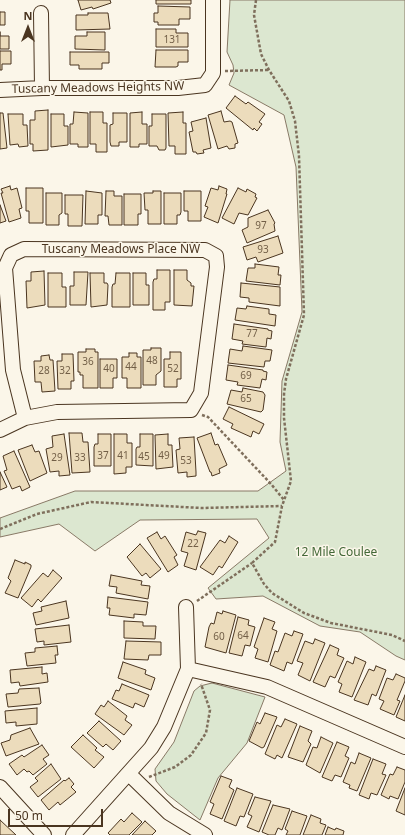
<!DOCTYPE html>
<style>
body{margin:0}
#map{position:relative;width:405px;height:835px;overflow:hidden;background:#fbf6e9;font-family:"Noto Sans",sans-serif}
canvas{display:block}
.north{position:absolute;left:8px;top:8px;width:40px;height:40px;-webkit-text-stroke:3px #fbf6e9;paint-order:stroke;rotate:0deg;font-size:11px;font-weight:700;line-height:16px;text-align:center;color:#4a3520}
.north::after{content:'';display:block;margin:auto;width:14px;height:18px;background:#4a3520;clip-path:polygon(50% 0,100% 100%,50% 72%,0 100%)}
.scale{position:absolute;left:8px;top:809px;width:95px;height:18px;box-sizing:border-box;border:2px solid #4a3520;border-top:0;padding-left:5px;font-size:12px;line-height:14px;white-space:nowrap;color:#4a3520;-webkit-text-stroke:3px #fbf6e9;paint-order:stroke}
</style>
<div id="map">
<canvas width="405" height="835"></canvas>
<div class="north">N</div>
<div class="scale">50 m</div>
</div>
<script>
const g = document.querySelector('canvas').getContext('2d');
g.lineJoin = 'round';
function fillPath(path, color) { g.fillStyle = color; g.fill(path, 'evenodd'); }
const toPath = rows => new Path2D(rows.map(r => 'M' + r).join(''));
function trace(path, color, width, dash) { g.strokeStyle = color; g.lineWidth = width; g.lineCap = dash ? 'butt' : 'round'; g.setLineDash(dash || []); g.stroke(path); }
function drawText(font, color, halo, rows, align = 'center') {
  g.font = font + ' "Noto Sans",sans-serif'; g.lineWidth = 3; g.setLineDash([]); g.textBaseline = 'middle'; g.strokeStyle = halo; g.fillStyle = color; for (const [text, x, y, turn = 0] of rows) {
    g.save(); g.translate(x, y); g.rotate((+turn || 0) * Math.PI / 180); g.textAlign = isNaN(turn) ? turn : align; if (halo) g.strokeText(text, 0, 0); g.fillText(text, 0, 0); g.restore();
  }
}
const green = toPath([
 [230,0,405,0,405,660,396,656,360,632,320,626,263,596,216,599,208,588,269,538,257,519,140,520,95,551,59,524,0,537,0,518,75,491,258,491,286,471,280,442,282,381,302,312,296,167,284,115,229,85,234,73,233,65,227,52,230,0],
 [212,683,265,697,247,743,218,778,200,820,167,794,156,781,155,769,174,742,194,691,200,686,212,683]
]);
fillPath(green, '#dce7d0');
trace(green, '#887966', 1);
const building = toPath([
 [78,0,110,0,111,3,93,9,92,7,81,10,78,0],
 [156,0,191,0,191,4,156,4,156,0],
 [158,6,190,7,190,19,179,19,179,25,158,25,158,22,154,22,154,13,158,13,158,6],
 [0,12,5,12,5,25,0,25,0,12],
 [88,13,108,13,110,29,76,30,76,15,88,15,88,13],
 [156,29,176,29,176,33,188,33,188,47,156,47,156,29],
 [0,32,0,36,9,36,9,49,0,49,0,32],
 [87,32,105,32,105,50,75,49,75,36,87,36,87,32],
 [156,50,188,50,188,62,178,62,178,66,176,67,155,67,156,50],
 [0,51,11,51,11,64,2,64,2,70,0,70,0,51],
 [70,52,109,52,109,63,102,63,102,69,79,69,79,65,70,65,70,52],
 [235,96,246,104,248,102,265,114,259,122,262,124,257,131,254,128,253,130,226,108,235,96],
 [48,110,48,150,33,151,33,144,30,144,30,120,35,120,35,111,48,110],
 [221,111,224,122,230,121,232,122,238,143,235,144,235,148,229,149,227,146,218,149,208,115,221,111],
 [74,112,88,113,88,147,78,147,78,144,70,144,70,124,73,124,74,112],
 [90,112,103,112,103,123,107,123,107,152,96,152,96,144,90,144,90,112],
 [142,112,142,124,147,124,147,144,139,144,139,147,130,147,130,113,142,112],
 [183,112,183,123,186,123,186,154,175,154,175,146,169,146,168,113,183,112],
 [0,113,3,113,7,148,0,149,0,113],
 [113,113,127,113,127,142,119,142,119,146,111,146,110,142,110,125,113,124,113,113],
 [8,114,23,114,23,125,27,125,28,146,19,147,18,144,10,145,8,114],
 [51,114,64,114,64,126,68,126,68,145,51,147,51,114],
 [152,114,166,114,166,148,165,150,159,150,157,146,149,146,149,126,152,126,152,114],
 [206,118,211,148,203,150,204,153,197,154,196,152,193,152,189,132,193,131,191,122,206,118],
 [10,186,11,190,17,188,22,208,19,209,21,218,9,222,1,193,3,193,1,189,10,186],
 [219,186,227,189,226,194,227,194,218,223,204,217,208,207,205,206,211,188,218,190,219,186],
 [26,188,43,188,43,223,29,223,29,211,26,211,26,188],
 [238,188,246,192,247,189,256,194,255,197,257,198,248,215,239,213,234,224,222,218,238,188],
 [86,191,102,193,102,215,98,215,98,224,85,224,86,191],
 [106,191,114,191,114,196,122,196,122,225,109,225,108,216,105,216,106,191],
 [153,191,161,191,161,224,148,224,148,210,145,210,144,193,153,193,153,191],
 [184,191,201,191,201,221,188,221,188,211,184,211,184,191],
 [46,193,62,193,62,213,59,215,59,225,46,225,46,193],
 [164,193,181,193,181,212,180,215,177,215,177,224,164,224,164,193],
 [124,194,141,194,141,214,138,214,138,225,124,225,124,194],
 [65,195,83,195,82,226,68,226,68,214,65,214,65,195],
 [0,205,6,221,0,223,0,205],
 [268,210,275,223,274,224,275,231,247,243,242,230,248,227,248,218,268,210],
 [278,236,283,253,258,262,256,257,247,260,243,247,278,236],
 [255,264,279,267,278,275,281,275,280,285,246,281,248,268,255,268,255,264],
 [157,270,170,270,170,302,165,302,165,310,153,310,153,282,154,279,157,279,157,270],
 [174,270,187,270,187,280,191,283,191,286,194,286,192,306,174,305,174,270],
 [44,271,45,305,27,308,26,281,31,281,31,272,44,271],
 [74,272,88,272,86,305,70,305,70,286,74,286,74,272],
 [48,273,62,273,62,287,66,287,66,307,48,307,48,273],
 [90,273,104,273,104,283,107,283,108,285,107,305,91,307,90,273],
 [116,273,130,273,130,307,112,307,112,287,113,284,115,284,116,273],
 [133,273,146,273,146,285,149,285,149,305,133,305,133,273],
 [241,283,280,287,280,306,249,302,249,298,240,297,241,283],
 [247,306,269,309,269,314,276,315,275,326,235,320,237,308,246,309,247,306],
 [234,324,268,329,268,330,272,331,271,339,267,338,266,347,242,344,243,341,232,339,234,324],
 [243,346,272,350,270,361,265,361,264,367,228,363,230,349,242,351,243,346],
 [151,348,161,348,161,371,156,375,156,385,143,385,143,350,151,350,151,348],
 [86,349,95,349,95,352,98,352,98,388,83,388,83,375,80,375,80,372,78,372,78,352,86,352,86,349],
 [170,352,181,352,181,379,177,379,177,387,164,387,164,359,170,359,170,352],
 [129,353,137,353,137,357,141,357,141,388,127,388,127,378,122,378,122,357,129,357,129,353],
 [62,354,73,354,74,381,71,381,71,389,58,389,57,361,62,361,62,354],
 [49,355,50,360,53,360,55,391,42,392,41,382,35,382,34,361,41,361,41,356,49,355],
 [100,359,117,359,117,378,113,378,113,388,100,388,100,359],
 [228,365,263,370,263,371,267,372,266,380,262,379,260,388,237,385,238,382,226,380,228,365],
 [243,388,263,392,265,395,263,410,261,412,227,404,231,390,242,392,243,388],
 [229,407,264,424,259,434,253,431,251,437,231,428,233,424,223,419,229,407],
 [69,433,82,433,83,442,88,442,90,472,72,473,69,433],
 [211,433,215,445,218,444,227,465,219,469,220,473,212,476,211,472,210,472,197,438,211,433],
 [64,434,70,475,59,476,59,471,50,472,46,449,53,447,52,436,64,434],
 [98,434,111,434,111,466,94,466,94,447,95,444,98,444,98,434],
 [114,434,127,434,127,443,132,443,132,467,126,467,126,473,114,474,114,434],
 [140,434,153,434,153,466,136,465,136,449,137,447,140,447,140,434],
 [168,434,168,445,172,445,172,447,173,467,156,469,155,435,168,434],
 [194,437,196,472,196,476,187,477,187,472,178,473,176,450,180,449,179,438,194,437],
 [32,445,35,452,39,451,47,473,30,481,18,450,32,445],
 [14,451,30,487,22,491,20,486,12,489,4,471,7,470,3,456,14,451],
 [0,472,7,487,0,490,0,472],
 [198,531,206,533,196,570,184,566,188,553,181,551,186,532,196,535,198,531],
 [157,532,161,539,165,536,177,555,174,557,178,565,168,572,147,538,157,532],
 [229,536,238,542,222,568,219,566,213,575,200,567,220,540,225,543,229,536],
 [140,544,161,569,150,578,146,573,142,576,127,557,140,544],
 [15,560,25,564,25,562,31,565,31,567,18,598,5,593,11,581,8,578,15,560],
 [53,570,62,578,41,602,38,599,32,607,21,598,43,573,48,577,53,570],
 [111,575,142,581,141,585,150,586,148,599,116,593,117,587,109,586,111,575],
 [108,597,148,602,146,615,134,614,134,618,109,615,110,608,107,608,108,597],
 [66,601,69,618,36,625,33,613,42,611,41,607,66,601],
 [223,611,236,615,226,653,205,647,209,627,211,623,214,624,217,612,222,614,223,611],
 [238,617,249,620,248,625,255,627,250,646,245,645,242,656,229,653,238,617],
 [264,618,275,622,272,629,277,631,268,662,255,658,258,649,254,647,264,618],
 [124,621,143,622,143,626,156,626,155,639,124,638,124,621],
 [69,625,71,642,44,645,44,641,37,642,35,629,69,625],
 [294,631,303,634,292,664,287,662,284,671,270,665,275,651,278,652,285,633,292,636,294,631],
 [315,639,325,643,310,681,298,675,303,663,297,661,305,641,313,644,315,639],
 [126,641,161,642,161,655,149,655,148,660,124,659,126,641],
 [330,645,339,649,337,655,344,658,335,678,330,676,325,687,313,682,330,645],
 [57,646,58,655,55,655,56,663,27,666,25,653,35,652,35,648,57,646],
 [355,657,366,662,352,697,339,692,342,684,338,682,347,661,353,664,355,657],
 [123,662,146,670,145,674,155,678,151,690,118,678,123,662],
 [376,666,386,670,376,696,372,694,368,705,354,700,369,669,374,671,376,666],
 [42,667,42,674,47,673,48,682,20,686,19,682,11,683,10,670,42,667],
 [396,674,405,678,405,681,397,700,400,701,394,715,380,709,384,701,379,699,387,678,393,680,396,674],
 [122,684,149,695,144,707,135,703,133,708,112,699,116,690,119,691,122,684],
 [39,688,41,703,40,704,8,707,6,694,18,693,19,689,39,688],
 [405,695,405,721,396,717,405,695],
 [108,701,127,716,125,720,132,725,124,735,95,714,101,705,104,707,108,701],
 [37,708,37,724,16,726,16,722,6,723,5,711,37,708],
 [265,713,277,717,264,747,262,748,249,741,257,722,260,724,265,713],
 [285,719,297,724,282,758,277,755,275,759,265,754,277,725,281,727,285,719],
 [99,721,121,741,113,750,106,744,103,747,87,733,99,721],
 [300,726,312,731,308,741,311,744,303,762,288,757,300,726],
 [30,728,39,744,6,756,1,743,10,740,11,735,30,728],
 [83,735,97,748,95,750,104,757,94,768,71,747,83,735],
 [321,737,333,743,320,773,306,765,313,747,317,748,321,737],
 [337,742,349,747,345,756,349,758,341,777,335,775,332,781,322,777,337,742],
 [42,745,49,755,43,759,47,764,33,775,29,771,27,772,24,769,17,775,9,764,22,755,24,757,42,745],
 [359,753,371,758,357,791,349,788,350,785,343,782,351,762,355,764,359,753],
 [373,759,386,764,382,774,386,775,377,795,371,793,369,799,359,795,373,759],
 [51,764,61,779,38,797,30,787,38,781,35,778,51,764],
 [397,767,405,770,405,782,398,799,390,796,389,799,381,795,390,774,393,775,397,767],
 [221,776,232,780,229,787,234,790,222,819,210,814,214,804,210,802,221,776],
 [69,778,74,784,71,787,76,792,60,805,58,802,49,810,41,800,64,780,65,781,69,778],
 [237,788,253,794,244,817,240,816,236,826,224,821,237,788],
 [405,788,405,815,396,811,405,788],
 [255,797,271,801,259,832,247,827,252,816,248,814,255,797],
 [273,805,290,809,282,830,278,828,275,835,269,835,262,832,273,805],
 [292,811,307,816,300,835,286,835,288,831,285,829,292,811],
 [132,813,142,822,129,835,110,835,108,833,121,819,124,822,132,813],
 [311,815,321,819,320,823,326,825,322,835,303,835,311,815],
 [0,820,16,835,0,835,0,820],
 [145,821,156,831,152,835,132,835,145,821],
 [328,827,335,830,336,828,344,831,343,835,325,835,328,827]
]);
fillPath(building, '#ecdcbc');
trace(building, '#4a3520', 1);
const minor = toPath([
 [41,13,42,88],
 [0,90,42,88,178,88,205,85,213,73,213,0],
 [0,430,25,418,57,412,191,410,201,393,217,267,216,256,205,250,24,249,11,255,5,268,13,370,25,418],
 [186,607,188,669],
 [129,774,169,813,205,835],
 [0,787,44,835],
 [73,835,151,748,164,727,188,669,267,687,405,747]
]);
trace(minor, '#4a3520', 16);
trace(toPath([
 [256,0,254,15,261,54,269,70,289,101,295,121,299,156,304,315,286,379,284,394,284,418,291,481,282,506,275,542,252,563,264,584,272,593,304,613,331,623,392,635,405,641],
 [225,71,269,70],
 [202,415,208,417,271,484,284,500],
 [0,529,37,514,91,502,201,508,282,506],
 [197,601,252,563],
 [149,777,175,767,191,755,206,733,210,710,201,684]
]), '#7f6f5c', 2.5, [3, 2]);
trace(minor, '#fbf6e9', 14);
drawText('10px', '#725f47', null, [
 ["131",172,40],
 ["97",261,226],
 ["93",263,250],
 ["77",252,334],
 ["48",152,361],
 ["36",88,362],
 ["44",131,367],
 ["40",109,369],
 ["52",173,369],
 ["28",44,371],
 ["32",65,371],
 ["69",246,376],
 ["65",246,399],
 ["37",103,456],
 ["41",123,456],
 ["49",164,456],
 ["45",144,457],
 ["29",57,458],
 ["33",80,458],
 ["53",186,461],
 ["22",193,544],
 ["64",243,636],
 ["60",219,637]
]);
drawText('12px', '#4a3520', '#fbf6e9', [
 ["Tuscany Meadows Heights NW",98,88,-1],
 ["Tuscany Meadows Place NW",121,250]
]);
drawText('12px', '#436837', '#fbf6e9', [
 ["12 Mile Coulee",336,553]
]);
</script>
